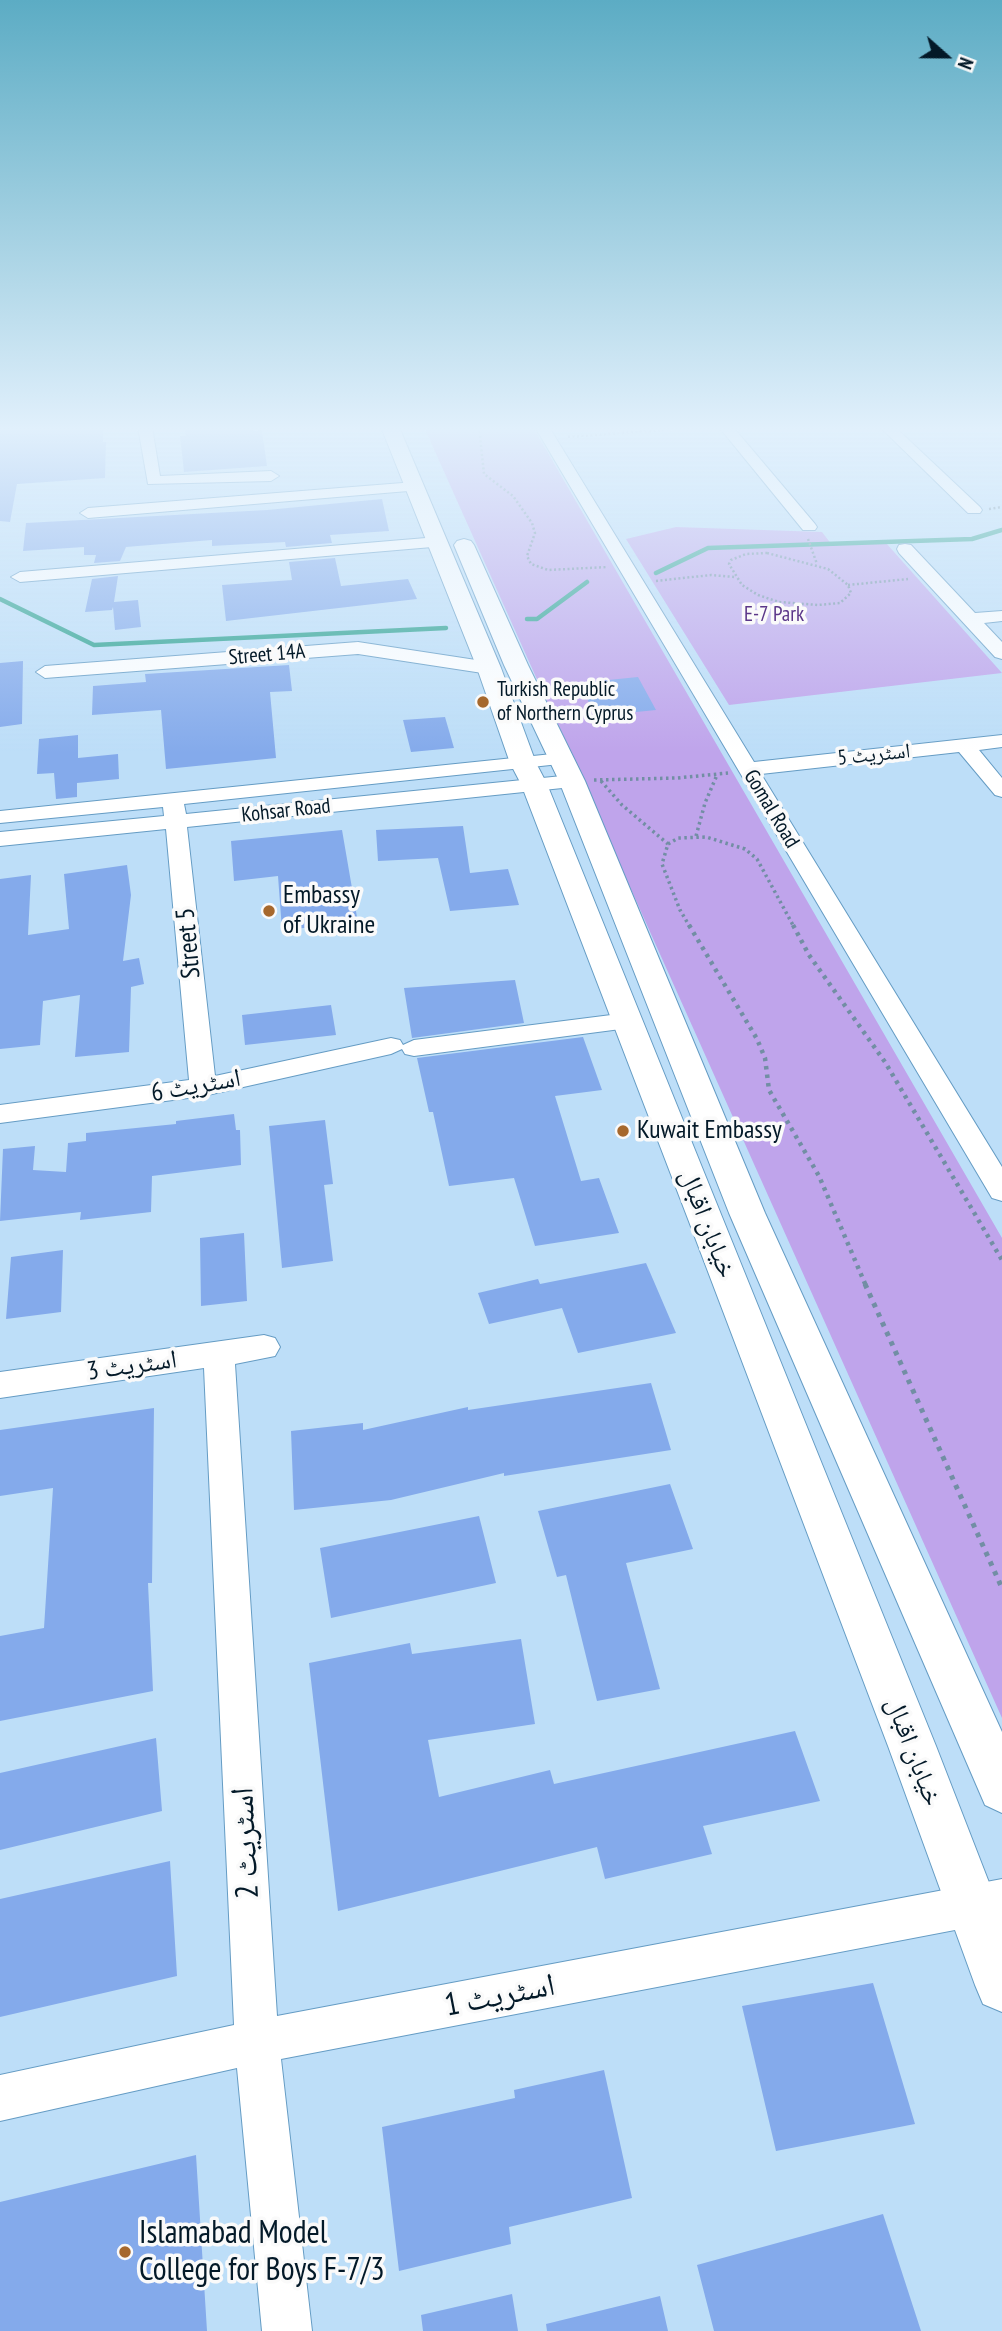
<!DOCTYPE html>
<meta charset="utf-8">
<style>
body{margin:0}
#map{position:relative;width:1002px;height:2331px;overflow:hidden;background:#bddef8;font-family:"PT Sans Narrow",sans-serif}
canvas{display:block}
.north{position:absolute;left:911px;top:21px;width:70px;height:70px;-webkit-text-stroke:5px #fafafa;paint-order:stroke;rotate:111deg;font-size:19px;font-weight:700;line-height:28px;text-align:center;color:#031928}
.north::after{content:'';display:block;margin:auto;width:24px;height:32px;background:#031928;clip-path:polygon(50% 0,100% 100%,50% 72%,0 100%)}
</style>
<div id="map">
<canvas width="1002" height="2331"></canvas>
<div class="north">N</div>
</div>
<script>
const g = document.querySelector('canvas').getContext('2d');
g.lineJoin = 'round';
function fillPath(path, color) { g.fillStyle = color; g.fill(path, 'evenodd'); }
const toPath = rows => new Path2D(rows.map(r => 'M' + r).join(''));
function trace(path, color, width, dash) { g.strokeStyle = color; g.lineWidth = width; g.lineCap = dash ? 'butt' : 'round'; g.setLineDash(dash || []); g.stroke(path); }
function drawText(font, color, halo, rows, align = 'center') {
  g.font = font + ' "PT Sans Narrow","Noto Naskh Arabic",sans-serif'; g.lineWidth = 7; g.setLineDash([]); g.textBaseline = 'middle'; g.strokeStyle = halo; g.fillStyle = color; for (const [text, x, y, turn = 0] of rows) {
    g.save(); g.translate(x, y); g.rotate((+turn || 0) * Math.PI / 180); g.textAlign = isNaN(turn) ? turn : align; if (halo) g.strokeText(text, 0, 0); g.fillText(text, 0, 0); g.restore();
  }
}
fillPath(toPath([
 [424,427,533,427,1002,1238,1002,1718],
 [676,527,822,532,832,545,886,543,1002,673,729,705,626,539]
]), '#bfa4eb');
trace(toPath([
 [656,573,708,548,972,539,1002,530],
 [0,599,94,645,446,628],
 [527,619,537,619,587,582]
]), '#2aa08f', 4.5);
fillPath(toPath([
 [45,427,103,427,103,442,106,442,105,478,17,484,10,522,0,521,0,430],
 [184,427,252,427,253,431,262,430,267,466,184,472,180,436,186,436],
 [382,499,389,531,330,535,332,543,286,547,285,542,212,546,212,540,126,547,120,561,94,563,96,555,84,555,84,547,23,551,26,523,267,510],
 [335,558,341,586,408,579,417,599,226,621,222,585,292,580,289,562],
 [118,576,114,602,138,600,141,627,115,630,113,607,112,610,85,612,92,579],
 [23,661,22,724,0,727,0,663],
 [289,665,292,691,270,692,276,758,166,769,161,710,92,715,93,686,146,682,145,674],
 [638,677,656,710,596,716,579,683],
 [445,717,454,748,411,752,403,720],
 [78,735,78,758,118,754,119,779,77,783,77,797,56,799,54,773,37,774,39,739],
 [463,826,470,873,508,869,519,905,450,911,438,858,378,861,376,830],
 [342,830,358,923,282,930,278,876,234,881,231,841],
 [127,865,131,895,123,961,139,958,144,984,131,987,129,1052,75,1057,80,995,43,1001,40,1045,0,1049,0,879,31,875,28,935,69,929,64,874],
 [515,980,524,1023,412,1038,404,988],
 [331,1005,336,1035,245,1045,242,1015],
 [583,1037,602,1090,555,1096,581,1181,599,1178,619,1233,535,1246,514,1178,449,1186,433,1112,429,1112,417,1058],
 [234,1114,236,1130,240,1130,241,1165,152,1176,151,1212,80,1220,81,1212,0,1221,3,1149,35,1146,33,1170,66,1172,68,1143,86,1141,86,1133,176,1124,176,1121],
 [325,1120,333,1184,324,1185,333,1261,282,1268,269,1126],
 [244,1233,247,1301,201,1306,200,1238],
 [63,1250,61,1312,6,1319,11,1257],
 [646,1263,676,1333,578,1353,562,1308,489,1324,478,1293,538,1279,540,1284],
 [651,1383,671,1450,504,1476,504,1473,391,1500,294,1510,291,1431,363,1423,363,1430,468,1407,468,1410],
 [154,1408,152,1583,148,1583,153,1691,0,1721,0,1636,44,1628,53,1488,0,1496,0,1430],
 [670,1484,693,1549,626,1563,660,1689,597,1701,566,1575,557,1577,538,1511],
 [479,1516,496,1583,331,1618,320,1548],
 [521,1639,535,1724,428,1740,439,1797,550,1770,554,1784,795,1731,820,1801,703,1826,712,1854,605,1879,597,1847,338,1911,309,1663,410,1643,412,1654],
 [156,1738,162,1811,0,1850,0,1773],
 [170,1861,177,1976,0,2017,0,1899],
 [873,1983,915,2124,776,2151,742,2006],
 [604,2070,632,2198,509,2227,511,2244,399,2271,382,2127,515,2098,514,2090],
 [196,2155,207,2331,0,2331,0,2202],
 [883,2214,921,2331,714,2331,697,2265],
 [512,2294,518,2331,423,2331,421,2315],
 [660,2296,668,2331,547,2331,546,2324]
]), '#84aaeb');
const minor = toPath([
 [138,427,152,427,160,476,271,471,279,476,271,481,148,484,138,427],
 [535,427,549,427,754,762,1002,735,1002,747,979,750,1002,778,1002,797,995,795,959,752,761,774,1002,1167,1002,1201,992,1198,535,427],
 [719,427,733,427,815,524,817,527,815,530,803,530,719,427],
 [880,427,895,427,980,507,982,510,980,513,968,513,880,427],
 [415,482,423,487,420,490,88,518,80,513,88,508,415,482],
 [438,537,444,538,446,542,444,546,20,582,11,577,20,572,438,537],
 [905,544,911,545,975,613,1002,611,1002,621,984,623,1002,642,1002,659,995,657,899,553,897,549,899,545,905,544],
 [358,642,489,662,498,668,489,674,358,654,45,678,36,672,45,666,358,642],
 [562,753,569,755,572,759,569,763,184,804,186,814,572,775,579,777,582,781,579,785,572,787,187,827,215,1076,391,1038,400,1040,403,1045,414,1040,627,1013,636,1015,640,1021,636,1027,414,1056,405,1054,402,1049,391,1054,203,1096,0,1123,0,1105,189,1080,166,829,0,846,0,832,164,816,163,807,0,823,0,811,562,753],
 [264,1335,275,1338,280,1347,275,1356,235,1364,277,2016,1002,1879,1002,1921,281,2059,312,2331,262,2331,237,2068,0,2121,0,2075,234,2025,204,1368,0,1398,0,1372,264,1335]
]);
const major = toPath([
 [381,427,399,427,501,668,536,763,547,784,936,1746,1002,1916,1002,2012,983,2004,975,1985,888,1746,688,1219,521,784,510,763,477,668,381,427],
 [464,539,471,541,474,545,528,665,585,781,765,1213,1002,1732,1002,1813,985,1805,729,1213,559,781,504,665,454,545,457,541,464,539]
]);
trace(minor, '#659cc4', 2);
trace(major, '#659cc4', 2);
trace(toPath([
 [479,427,484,474,513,496,532,523,535,533,527,556,531,564,548,570,608,567],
 [568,437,700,427],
 [989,509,1002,507],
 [808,539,817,564],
 [767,553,828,569,848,585,851,593,840,603,818,605,779,602,758,595,742,585,729,564,731,560,746,554,767,553],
 [656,581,711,575,735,577],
 [848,585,908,579]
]), '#728ea4', 2.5, [2, 2.5]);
trace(toPath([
 [594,780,677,778,728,773],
 [601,781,622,805,668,844],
 [696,836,705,803,717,775],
 [690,927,680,910,662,864,668,844,678,838,706,837,745,849,757,859,794,927]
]), '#728ea4', 3.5, [2.5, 3.5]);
trace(toPath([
 [689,925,757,1039,765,1058,769,1090,819,1176,866,1286],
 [793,925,809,955,885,1062,1002,1260]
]), '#728ea4', 4.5, [3.5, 5]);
trace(toPath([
 [865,1284,1002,1588]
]), '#728ea4', 5, [4.5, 6]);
fillPath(minor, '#fff');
fillPath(major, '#fff');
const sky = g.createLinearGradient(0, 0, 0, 753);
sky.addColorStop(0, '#5cacc4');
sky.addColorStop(0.57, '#e1f0fc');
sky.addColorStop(1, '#e1f0fc00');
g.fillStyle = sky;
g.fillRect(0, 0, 1002, 753);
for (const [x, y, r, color] of [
 [483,702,7,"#a6682d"],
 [269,911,7,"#a6682d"],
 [623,1131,7,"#a6682d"],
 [125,2252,7,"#a6682d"]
]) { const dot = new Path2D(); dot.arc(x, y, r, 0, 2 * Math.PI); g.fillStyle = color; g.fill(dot); trace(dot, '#fafafa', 2.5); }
drawText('21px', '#5b3789', '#fafafa', [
 ["E-7 Park",774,615]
]);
drawText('21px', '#031928', '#fafafa', [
 ["Street 14A",267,655,-5],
 ["اسٹریٹ 5",874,755,-6],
 ["Gomal Road",771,809,59],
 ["Kohsar Road",286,811,-6]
]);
drawText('21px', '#031928', '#fafafa', [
 ["Turkish Republic",497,690],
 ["of Northern Cyprus",497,714]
], 'left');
drawText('26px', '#031928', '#fafafa', [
 ["Embassy",283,896],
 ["of Ukraine",283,926],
 ["Kuwait Embassy",637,1131]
], 'left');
drawText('26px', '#031928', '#fafafa', [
 ["Street 5",189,943,-95],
 ["اسٹریٹ 6",196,1086,-10],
 ["خیابان اقبال",707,1224,69],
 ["اسٹریٹ 3",132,1366,-8],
 ["خیابان اقبال",913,1752,69]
]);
drawText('32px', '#031928', '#fafafa', [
 ["اسٹریٹ 2",246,1843,-93],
 ["اسٹریٹ 1",500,1996,-11]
]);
drawText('32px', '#031928', '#fafafa', [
 ["Islamabad Model",139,2234],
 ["College for Boys F-7/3",139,2271]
], 'left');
</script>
